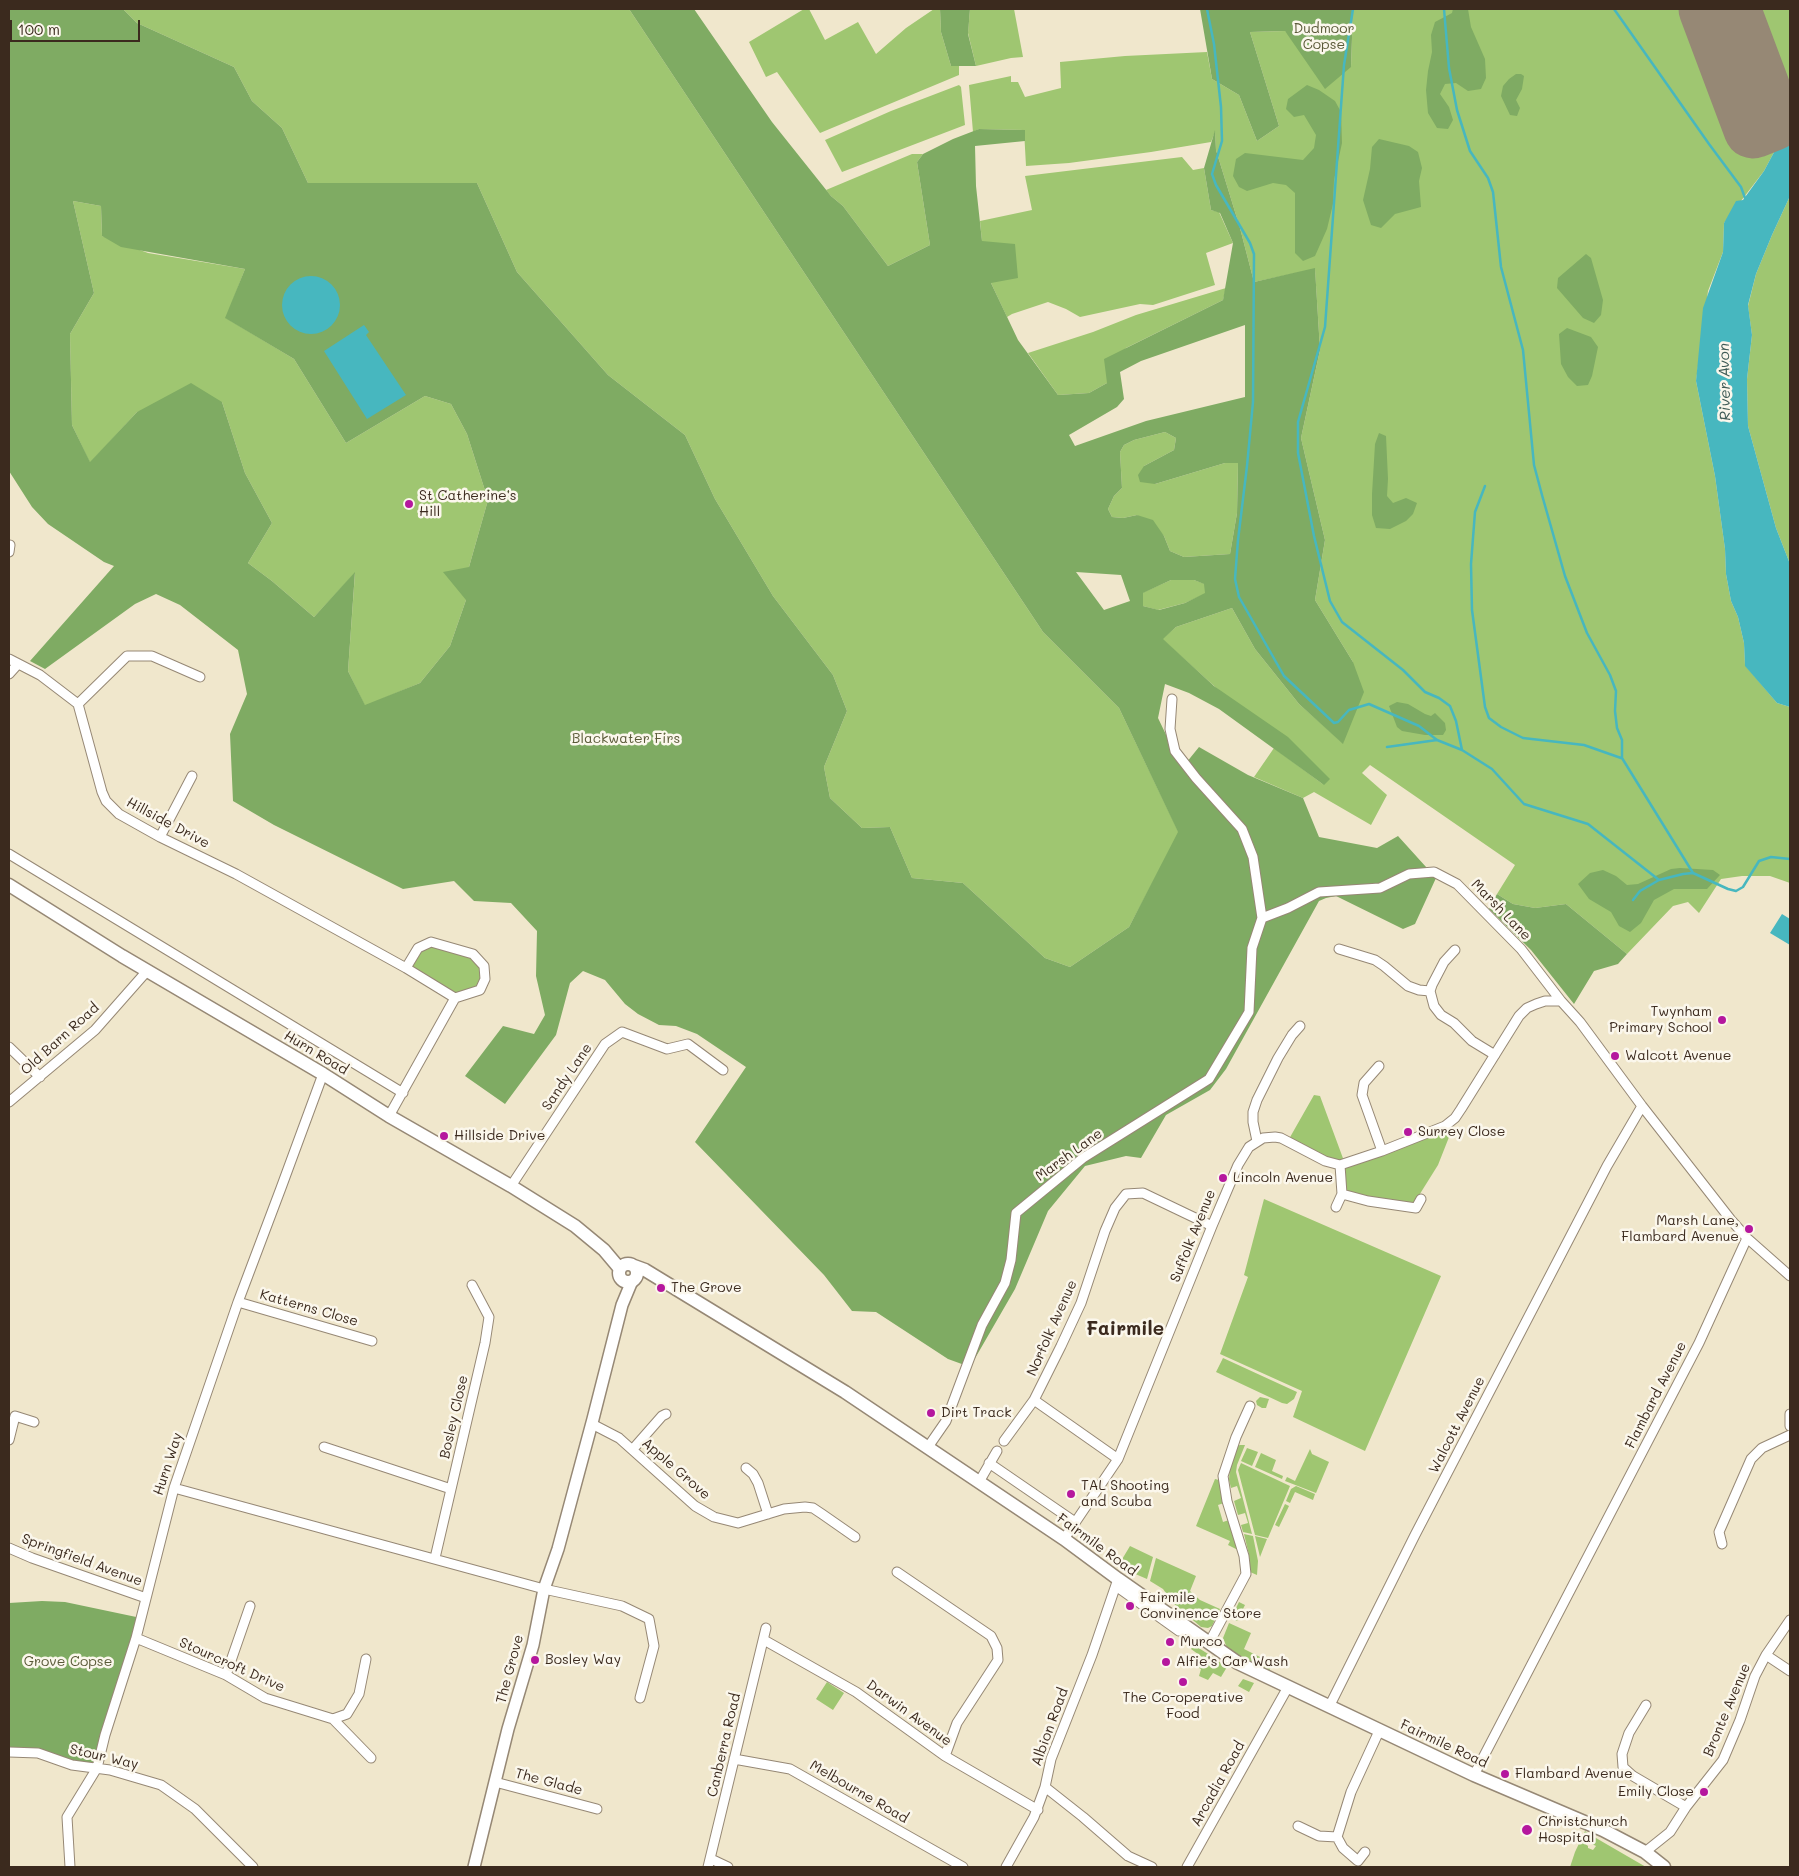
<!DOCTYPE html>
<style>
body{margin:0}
#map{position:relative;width:1799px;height:1876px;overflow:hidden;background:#f0e7cc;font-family:Mali,sans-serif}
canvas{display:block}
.frame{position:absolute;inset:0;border:10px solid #3b2a1e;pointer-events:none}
.scale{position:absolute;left:10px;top:20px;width:130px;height:22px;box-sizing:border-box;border:2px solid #3b2a1e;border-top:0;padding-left:6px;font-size:15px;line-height:18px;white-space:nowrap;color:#3b2a1e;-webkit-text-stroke:4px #fbf7ec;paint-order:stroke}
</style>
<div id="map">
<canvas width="1799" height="1876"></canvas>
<div class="frame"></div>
<div class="scale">100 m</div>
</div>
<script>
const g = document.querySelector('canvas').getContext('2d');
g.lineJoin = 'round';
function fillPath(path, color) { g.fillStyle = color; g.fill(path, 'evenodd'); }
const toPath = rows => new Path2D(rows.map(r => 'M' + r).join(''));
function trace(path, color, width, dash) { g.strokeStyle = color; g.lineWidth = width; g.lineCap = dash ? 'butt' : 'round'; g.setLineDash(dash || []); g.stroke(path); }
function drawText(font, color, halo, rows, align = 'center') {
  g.font = font + ' Mali,sans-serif'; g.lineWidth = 5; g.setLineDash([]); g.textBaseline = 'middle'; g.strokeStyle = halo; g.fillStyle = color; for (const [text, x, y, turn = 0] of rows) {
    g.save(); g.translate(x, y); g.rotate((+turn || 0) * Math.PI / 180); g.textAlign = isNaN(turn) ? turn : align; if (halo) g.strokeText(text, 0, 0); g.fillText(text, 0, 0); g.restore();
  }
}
fillPath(toPath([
 [123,9,629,9,1043,632,1119,708,1179,833,1129,927,1070,967,1045,958,963,883,912,878,890,827,862,828,830,798,824,767,847,711,833,675,773,596,715,499,685,435,608,375,517,272,477,183,308,183,282,128,252,101,234,67,137,23],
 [804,9,809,9,825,40,858,22,876,54,906,28,934,9,940,9,941,32,951,66,959,66,959,75,820,133,777,72,766,77,749,42],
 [970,9,1014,9,1023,57,1011,58,976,66,968,33],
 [1353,9,1790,9,1790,129,1780,141,1764,171,1724,223,1723,252,1708,291,1696,381,1715,476,1725,549,1726,574,1731,601,1738,617,1744,643,1745,665,1777,703,1790,707,1790,883,1770,876,1742,876,1721,879,1699,913,1688,902,1673,906,1627,954,1566,904,1535,908,1513,904,1497,894,1515,865,1370,765,1362,773,1387,795,1371,825,1314,792,1303,798,1254,777,1274,748,1324,785,1162,639,1176,627,1232,608,1255,649,1299,704,1343,743,1353,662,1315,600,1325,540,1301,438,1320,350,1315,269,1254,282,1240,228,1216,150,1215,132,1211,142,1151,152,1069,163,1026,166,1024,130,979,129,973,132,969,85,1011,76,1011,82,1018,82,1025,97,1061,88,1060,62,1125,56,1207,52,1212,79,1239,95,1257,141,1279,126,1250,32,1285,31,1351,67],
 [959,85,961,87,965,125,842,172,825,140,891,111],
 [912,154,923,154,917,162,930,245,888,266,843,206,831,196,826,190],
 [1182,157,1193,170,1204,168,1211,210,1219,212,1233,243,1206,253,1215,285,1153,305,1140,304,1080,317,1066,309,1048,302,1012,314,1007,317,991,283,982,242,980,221,1032,210,1025,176],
 [1790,196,1790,564,1776,528,1748,426,1747,379,1752,335,1748,306,1756,274,1772,235],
 [73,201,101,206,102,236,148,253,245,269,226,318,294,359,346,443,425,396,451,404,467,434,488,500,469,567,466,600,450,646,420,683,365,706,348,671,355,573,314,617,272,581,248,563,272,523,245,473,222,402,137,412,90,463,72,425,70,334,94,293],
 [1226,288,1223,300,1126,348,1107,383,1089,393,1058,395,1028,353,1093,332,1136,315],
 [1165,432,1176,438,1174,450,1144,466,1155,484,1225,463,1238,463,1237,513,1230,554,1184,557,1170,551,1164,536,1137,515,1123,518,1112,517,1108,509,1114,496,1122,488,1120,452,1124,445,1134,440],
 [1171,580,1194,580,1205,584,1205,594,1185,603,1158,610,1143,606,1142,593],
 [431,945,472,957,480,968,482,979,478,988,455,995,411,967,421,950],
 [1314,1095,1320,1096,1344,1161,1331,1160,1289,1139],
 [1453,1127,1438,1165,1413,1205,1347,1192,1344,1168],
 [1264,1199,1441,1276,1365,1451,1293,1417,1302,1391,1220,1354,1248,1277,1244,1275],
 [1223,1358,1297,1392,1294,1399,1287,1404,1282,1403,1216,1372],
 [1260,1397,1269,1399,1266,1408,1262,1408,1257,1405,1256,1401],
 [1240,1445,1245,1445,1237,1465,1236,1472,1252,1534,1243,1532,1241,1525,1248,1523,1245,1513,1238,1515,1234,1501,1241,1498,1237,1486,1231,1488,1229,1480,1230,1464,1237,1446],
 [1247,1448,1258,1452,1252,1466,1241,1461],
 [1310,1449,1312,1454,1329,1462,1316,1493,1285,1481,1287,1477,1295,1481],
 [1261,1453,1276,1460,1272,1471,1283,1476,1282,1479,1255,1467],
 [1241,1463,1290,1486,1268,1538,1255,1535,1238,1470],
 [1215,1479,1219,1480,1224,1503,1218,1505,1223,1522,1229,1520,1237,1546,1236,1549,1228,1545,1230,1541,1196,1526],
 [1296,1486,1315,1494,1313,1500,1295,1492,1290,1503,1286,1501,1291,1489],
 [1285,1504,1289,1506,1279,1527,1275,1525],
 [1244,1534,1253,1536,1258,1561,1257,1575,1250,1572,1249,1555],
 [1255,1536,1267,1539,1260,1557],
 [1130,1546,1153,1557,1147,1579,1133,1573,1107,1555,1109,1553,1121,1561],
 [1156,1558,1196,1576,1190,1591,1200,1600,1220,1609,1212,1626,1208,1628,1201,1627,1174,1604,1163,1589,1150,1581],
 [1239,1602,1245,1605,1237,1621,1231,1618],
 [1229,1623,1251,1633,1244,1649,1262,1658,1260,1662,1271,1667,1269,1671,1247,1660,1227,1648,1223,1638],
 [1194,1645,1216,1659,1201,1661,1202,1657,1191,1649],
 [1218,1661,1227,1667,1221,1677,1213,1673,1208,1680,1199,1676,1201,1669,1199,1668,1201,1663],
 [1243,1679,1254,1683,1249,1692,1238,1686],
 [827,1682,844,1693,833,1710,816,1699],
 [1585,1831,1588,1833,1583,1842,1588,1846,1588,1848,1593,1850,1596,1846,1586,1841,1589,1834,1646,1867,1570,1867,1575,1852]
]), '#9fc671');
fillPath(toPath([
 [9,9,123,9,137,23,234,67,252,101,282,128,308,183,477,183,517,272,608,375,685,435,715,499,773,596,833,675,847,711,824,767,830,798,862,828,890,827,912,878,963,883,1045,958,1070,967,1129,927,1178,832,1119,708,1043,632,629,9,694,9,772,122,831,196,843,206,888,266,930,245,917,162,923,154,953,139,979,129,1025,130,1025,141,975,146,976,186,982,241,1015,244,1018,278,991,283,1018,340,1058,395,1089,393,1107,383,1104,359,1223,300,1233,243,1220,213,1211,210,1204,168,1215,130,1216,150,1240,228,1254,282,1315,268,1320,350,1301,438,1325,540,1315,600,1353,662,1364,692,1343,744,1299,704,1255,649,1232,608,1176,627,1163,639,1214,686,1288,737,1330,779,1324,785,1219,709,1189,693,1165,684,1158,718,1182,768,1199,747,1248,775,1303,798,1319,837,1377,848,1398,836,1436,878,1415,924,1403,929,1336,896,1326,898,1319,901,1226,1069,1210,1090,1166,1115,1141,1158,1126,1156,1085,1166,1048,1211,1015,1289,970,1367,948,1359,876,1312,852,1311,824,1275,695,1142,746,1067,697,1034,676,1026,659,1025,638,1014,625,1004,605,980,583,971,570,983,556,1035,505,1104,465,1076,503,1026,534,1034,545,1015,536,976,537,931,511,903,474,901,454,881,403,889,274,825,233,801,230,734,247,694,238,650,180,605,156,594,135,604,45,669,30,661,114,566,104,562,48,524,32,507,9,471],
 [73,201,101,206,102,236,121,247,245,269,225,318,294,359,346,443,425,396,451,404,467,434,488,500,469,567,443,572,466,600,450,646,420,683,365,705,348,671,355,572,314,617,272,581,248,563,272,523,245,473,222,402,191,383,137,412,90,462,72,425,70,334,94,293],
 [1245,325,1245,397,1146,421,1075,446,1069,435,1117,407,1124,399,1120,372,1141,361],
 [1165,432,1176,438,1174,450,1144,466,1138,475,1140,482,1155,484,1225,463,1238,463,1237,513,1230,554,1184,557,1170,551,1164,536,1153,520,1137,515,1123,518,1112,517,1108,509,1114,496,1122,488,1120,452,1124,445,1134,440],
 [1076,572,1121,575,1130,601,1104,610],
 [1171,580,1194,580,1204,584,1205,593,1185,603,1159,610,1143,606,1143,593],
 [940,9,970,9,968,34,976,66,951,66,941,32],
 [1200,9,1353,9,1351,67,1325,89,1285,31,1250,32,1279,126,1257,141,1239,95,1212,79],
 [1453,9,1468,9,1471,27,1485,59,1486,78,1481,89,1468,91,1456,83,1445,84,1440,94,1449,107,1453,120,1448,129,1437,128,1428,113,1426,90,1428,71,1432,52,1431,35,1435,22,1452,13],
 [1516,74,1521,74,1524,76,1522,89,1516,100,1520,108,1517,116,1510,115,1501,96,1503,86,1509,79],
 [1307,85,1319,90,1335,101,1341,112,1342,143,1334,180,1333,204,1327,229,1315,256,1303,261,1295,253,1295,193,1286,185,1273,183,1247,191,1239,187,1233,176,1236,159,1245,153,1303,160,1314,148,1316,135,1304,115,1294,117,1286,109,1288,99],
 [1379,139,1409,146,1418,152,1422,168,1419,181,1421,207,1395,214,1381,228,1371,225,1363,200,1370,169,1372,147],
 [1586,254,1591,258,1603,300,1601,315,1594,323,1583,318,1557,288,1558,278],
 [1567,328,1591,337,1598,347,1592,376,1588,385,1577,386,1568,377,1561,364,1559,334],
 [1379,433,1386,436,1388,479,1387,496,1393,503,1406,498,1417,503,1413,514,1406,521,1390,529,1376,528,1372,515,1372,494,1375,444],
 [1397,702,1408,704,1425,714,1431,716,1435,713,1445,723,1446,730,1443,735,1425,735,1402,731,1397,727,1389,706],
 [1680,868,1713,870,1720,875,1707,889,1674,889,1654,900,1641,923,1630,932,1619,926,1611,912,1589,899,1578,884,1590,873,1603,870,1616,876,1627,885,1638,884,1671,869],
 [1497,894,1513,904,1535,908,1566,904,1627,954,1618,964,1594,971,1574,1004,1531,950,1489,909],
 [42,1601,65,1602,141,1618,97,1768,38,1753,9,1752,9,1603]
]), '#7fab63');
fillPath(toPath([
 [1790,129,1790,196,1772,235,1756,274,1748,305,1752,335,1747,379,1748,426,1776,528,1790,564,1790,707,1777,703,1745,666,1744,643,1738,617,1731,601,1726,574,1725,549,1715,476,1696,381,1703,308,1723,252,1724,223,1736,201,1743,200,1764,171,1780,141],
 '282 305a29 29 0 1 1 58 0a29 29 0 1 1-58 0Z',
 [364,325,369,332,366,335,406,395,367,419,324,351],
 [1782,914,1790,919,1790,945,1770,933]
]), '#47b7bf');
trace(toPath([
 [1207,9,1214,44,1221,107,1222,141,1212,174,1216,185,1250,243,1254,254,1253,402,1247,466,1238,540,1235,579,1239,597,1284,676,1334,723,1338,722,1349,710,1369,704,1419,726,1437,740,1462,750,1492,769,1524,804,1588,824,1659,880],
 [1353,9,1344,65,1325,327,1298,422,1298,453,1314,536,1330,601,1342,622,1403,670,1425,692,1439,698,1450,706,1456,721,1462,750],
 [1444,9,1449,68,1457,110,1470,151,1488,178,1493,192,1501,267,1523,350,1534,465,1542,495,1565,576,1587,633,1610,675,1616,691,1615,711,1617,728,1622,740,1622,758,1693,873],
 [1614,9,1709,144,1741,187,1745,198],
 [1485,486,1475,512,1471,564,1472,610,1485,707,1489,718,1501,727,1523,738,1584,745,1621,758],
 [1387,747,1437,740],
 [1633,900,1640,891,1659,880,1683,874,1693,873,1728,889,1736,891,1743,887,1759,861,1771,857,1790,859]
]), '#47b7bf', 2.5);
trace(toPath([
 [1708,9,1753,129,1773,121,1731,9]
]), '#968875', 59);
const minor = toPath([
 [9,545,10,545,9,552],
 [9,659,40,675,78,704,102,792,106,801,119,814,160,837,236,874,406,968,455,998,389,1116],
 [9,674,18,664],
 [78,704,127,656,152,656,200,677],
 [160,837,192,776],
 [9,854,403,1093],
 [1262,918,1288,908,1319,892,1380,888,1409,874,1434,872,1457,884,1521,949,1561,1001],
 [1339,949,1375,960,1384,966,1408,986,1419,990,1430,991],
 [1455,950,1444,962,1432,985,1430,991,1434,1006,1441,1015,1454,1023,1472,1041,1495,1055],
 [406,968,418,948,431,942,473,954,484,966,485,979,480,990,455,998],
 [9,1047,40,1077],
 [1379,1066,1364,1083,1362,1095,1382,1151],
 [9,1102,95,1030,147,971],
 [1257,1141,1253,1122,1253,1112,1257,1100,1278,1058,1292,1035,1300,1026],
 [1340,1165,1342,1194,1368,1201,1416,1208,1421,1199],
 [511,1186,605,1044,622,1032,667,1049,688,1044,723,1070],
 [1336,1207,1342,1194],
 [238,1302,372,1341],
 [1034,1400,1118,1459],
 [1790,1414,1790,1426],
 [592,1424,619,1438,695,1506,714,1517,738,1523,784,1509,805,1507,813,1508,822,1514,855,1537],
 [9,1440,15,1416,34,1422],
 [1004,1441,1034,1400,1061,1346,1081,1303,1105,1231,1115,1208,1126,1194,1143,1193,1212,1226],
 [324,1447,451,1489],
 [928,1447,946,1421,982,1325,1005,1283,1011,1260,1016,1213,1083,1158,1209,1079,1249,1012,1252,948,1262,918,1253,857,1242,829,1196,778,1175,751,1170,729,1172,699],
 [633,1449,662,1416,666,1414],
 [989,1463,1075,1522],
 [746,1468,753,1474,758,1483,768,1514],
 [979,1482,997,1451],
 [174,1488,544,1589,622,1606,649,1619,654,1646,640,1698],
 [1064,1539,1118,1459,1212,1226,1238,1165,1249,1147,1263,1138,1275,1137,1281,1138,1325,1161,1340,1165,1382,1151,1445,1126,1455,1118,1461,1109,1519,1016,1527,1008,1536,1004,1545,1001,1561,1001,1580,1022,1642,1106,1731,1220,1747,1238,1790,1276],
 [1722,1544,1719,1532,1751,1459,1762,1448,1790,1435],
 [9,1548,32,1558,146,1598],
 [435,1558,485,1343,489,1317,472,1285],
 [897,1572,991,1636,997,1648,998,1660,957,1723,945,1756],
 [1118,1579,1092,1655,1051,1759,1045,1787,1083,1817,1128,1856,1152,1867],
 [1116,1586,1179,1631,1188,1629],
 [136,1638,226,1675,265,1698,333,1719,347,1714,359,1694,366,1659],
 [764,1640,856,1692,945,1756,1038,1810],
 [1209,1643,1246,1574,1244,1556,1227,1501,1223,1476,1236,1437,1250,1406],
 [1766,1655,1790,1671],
 [226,1675,250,1606],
 [1646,1705,1629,1733,1622,1754,1623,1767,1633,1776,1686,1807],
 [1329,1707,1415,1535,1607,1166,1642,1106],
 [333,1719,371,1758],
 [9,1752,38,1753,72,1765,110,1770,161,1785,195,1809,253,1867],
 [734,1759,790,1769,963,1867],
 [1474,1775,1699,1343,1747,1238],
 [495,1782,597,1809],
 [1298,1826,1319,1836,1337,1837],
 [1365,1852,1358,1861,1343,1848,1337,1837,1351,1792,1380,1729],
 [1645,1852,1670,1832,1686,1807,1723,1760,1740,1720,1755,1676,1766,1655,1790,1620],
 [711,1859,728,1867],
 [70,1867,67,1817,97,1768,105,1735,136,1638,174,1488,238,1302,281,1188,323,1074],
 [708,1867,766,1628],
 [1006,1867,1034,1817,1045,1787],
 [1187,1867,1288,1687]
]);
const tertiary = toPath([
 [474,1867,508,1729,533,1645,544,1589,558,1549,593,1419,622,1305,632,1281]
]);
const secondary = toPath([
 [9,885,122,956,323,1074,389,1116,511,1186,575,1226,604,1250,620,1269],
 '619 1273a9 9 0 1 1 18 0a9 9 0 1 1-18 0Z',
 [634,1266,645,1270,845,1392,1064,1539,1118,1579,1238,1663,1474,1775,1603,1830,1645,1852,1664,1867]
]);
trace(minor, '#968875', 11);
trace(tertiary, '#968875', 14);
trace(secondary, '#968875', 15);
trace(minor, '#fff', 9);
trace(tertiary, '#fff', 11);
trace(secondary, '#fff', 12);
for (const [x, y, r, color] of [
 [409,504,5,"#b5179e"],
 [1722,1020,5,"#b5179e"],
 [1615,1056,5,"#b5179e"],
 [1408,1132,5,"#b5179e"],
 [444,1136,5,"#b5179e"],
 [1223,1178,5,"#b5179e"],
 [1749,1229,5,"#b5179e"],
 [661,1288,5,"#b5179e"],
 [931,1413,5,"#b5179e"],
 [1071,1494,5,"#b5179e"],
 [1130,1606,5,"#b5179e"],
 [1170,1642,5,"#b5179e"],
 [535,1660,5,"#b5179e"],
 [1166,1662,5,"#b5179e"],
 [1183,1682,5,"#b5179e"],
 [1505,1774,5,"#b5179e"],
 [1704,1792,5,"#b5179e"],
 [1527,1830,6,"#b5179e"]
]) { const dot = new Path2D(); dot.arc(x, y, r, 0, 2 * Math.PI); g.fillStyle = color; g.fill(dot); trace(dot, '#fbf7ec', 2); }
drawText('14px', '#595937', '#fbf7ec', [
 ["Dudmoor",1324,29],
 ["Copse",1324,45],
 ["Blackwater Firs",626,739],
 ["Grove Copse",68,1662]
]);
drawText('14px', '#3b2a1e', '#fbf7ec', [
 ["St Catherine's",419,496],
 ["Hill",419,512],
 ["Twynham",1712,1012,"right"],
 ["Primary School",1712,1028,"right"],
 ["Walcott Avenue",1625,1056],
 ["Surrey Close",1418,1132],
 ["Hillside Drive",454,1136],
 ["Lincoln Avenue",1233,1178],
 ["Marsh Lane,",1739,1221,"right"],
 ["Flambard Avenue",1739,1237,"right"],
 ["The Grove",671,1288],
 ["Dirt Track",941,1413],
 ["TAL Shooting",1081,1486],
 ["and Scuba",1081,1502],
 ["Fairmile",1140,1598],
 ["Convinence Store",1140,1614],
 ["Murco",1180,1642],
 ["Bosley Way",545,1660],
 ["Alfie's Car Wash",1176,1662],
 ["The Co-operative",1183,1698,"center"],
 ["Food",1183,1714,"center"],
 ["Flambard Avenue",1515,1774],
 ["Emily Close",1694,1792,"right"],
 ["Christchurch",1538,1822],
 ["Hospital",1538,1838]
], 'left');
drawText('14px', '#3b2a1e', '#fbf7ec', [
 ["Hillside Drive",168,823,28],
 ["Marsh Lane",1501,910,46],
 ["Old Barn Road",60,1039,-42],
 ["Hurn Road",316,1053,31],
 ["Sandy Lane",567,1077,-56],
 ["Marsh Lane",1069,1155,-36],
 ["Suffolk Avenue",1193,1236,-68],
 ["Katterns Close",309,1308,16],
 ["Norfolk Avenue",1052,1328,-66],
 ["Flambard Avenue",1656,1395,-63],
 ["Bosley Close",454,1417,-77],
 ["Walcott Avenue",1457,1425,-63],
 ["Hurn Way",168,1464,-72],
 ["Apple Grove",676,1469,41],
 ["Fairmile Road",1097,1545,36],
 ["Springfield Avenue",82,1560,20],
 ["Stourcroft Drive",232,1665,24],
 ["The Grove",510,1669,-75],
 ["Bronte Avenue",1727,1710,-67],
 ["Darwin Avenue",909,1713,36],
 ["Albion Road",1050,1727,-70],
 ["Fairmile Road",1444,1744,25],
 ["Canberra Road",724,1745,-77],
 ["Stour Way",104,1757,13],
 ["The Glade",549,1782,15],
 ["Arcadia Road",1218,1784,-61],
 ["Melbourne Road",859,1792,30]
]);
drawText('italic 15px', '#3f5b56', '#fbf7ec', [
 ["River Avon",1725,382,-91]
]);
drawText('bold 19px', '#3b2a1e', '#fbf7ec', [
 ["Fairmile",1125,1329]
]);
</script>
